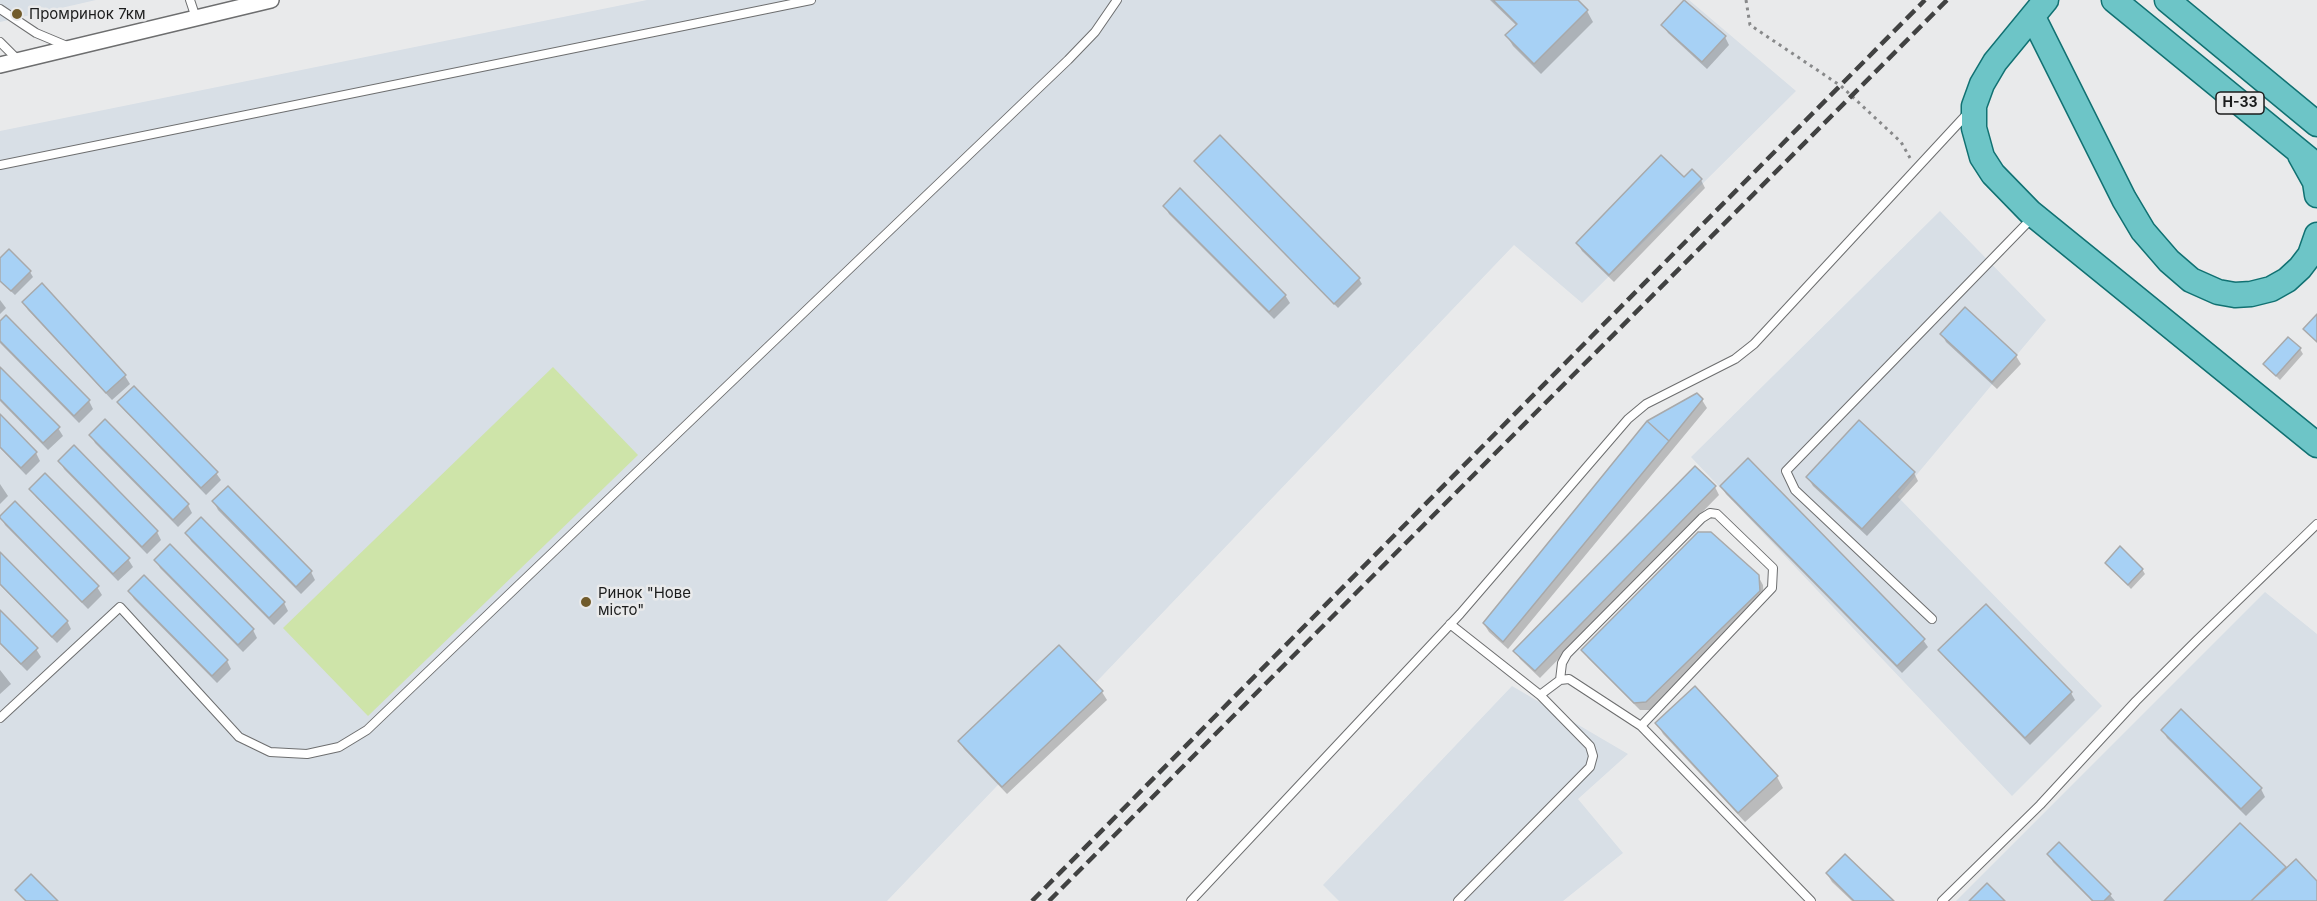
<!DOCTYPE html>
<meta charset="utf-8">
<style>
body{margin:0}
canvas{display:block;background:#e9eaeb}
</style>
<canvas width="2317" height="901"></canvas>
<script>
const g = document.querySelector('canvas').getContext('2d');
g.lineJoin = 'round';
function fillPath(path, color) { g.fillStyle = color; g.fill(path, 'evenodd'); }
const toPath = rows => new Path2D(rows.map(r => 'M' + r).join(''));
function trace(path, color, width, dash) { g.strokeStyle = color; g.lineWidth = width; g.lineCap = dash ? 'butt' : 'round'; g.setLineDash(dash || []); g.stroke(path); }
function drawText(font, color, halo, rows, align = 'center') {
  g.font = font + ' Inter,sans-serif'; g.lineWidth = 5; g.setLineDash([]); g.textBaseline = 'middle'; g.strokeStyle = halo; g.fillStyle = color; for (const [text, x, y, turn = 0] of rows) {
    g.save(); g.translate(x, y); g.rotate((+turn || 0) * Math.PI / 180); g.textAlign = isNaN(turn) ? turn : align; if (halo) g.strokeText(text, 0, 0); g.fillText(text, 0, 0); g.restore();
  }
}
fillPath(toPath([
 [0,0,96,0,0,22],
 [647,0,1689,0,1796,91,1582,303,1514,245,887,901,0,901,0,131],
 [1940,211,2046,320,1898,497,2102,706,2012,796,1691,457],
 [2265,592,2317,634,2317,901,1956,901],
 [1512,686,1628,754,1578,799,1623,853,1563,901,1339,901,1323,885]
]), '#d8dfe6');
fillPath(toPath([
 [553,367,638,455,368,716,283,628]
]), '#cee4a9');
fillPath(toPath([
 [1490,0,1576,0,1587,11,1593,22,1541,74,1513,46,1507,36,1517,26],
 [1663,25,1725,37,1729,45,1707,69,1668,33],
 [1196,161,1359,279,1362,284,1338,308],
 [1684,179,1701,180,1705,188,1614,282,1582,251,1578,244],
 [1165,206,1285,295,1290,303,1274,319,1169,214],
 [0,260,30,272,33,277,15,295,0,281],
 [42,285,125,376,130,384,112,400,28,310,23,302],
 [0,300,6,308,0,314],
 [1965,309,2016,356,2021,364,1997,389,1946,342,1942,334],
 [0,323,89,401,93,409,79,423,0,343],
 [2300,349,2303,354,2280,380,2265,365],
 [0,369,58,428,63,436,48,450,0,401],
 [1702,400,1707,408,1508,649,1489,632,1484,624],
 [119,403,216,473,221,480,206,495,124,410],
 [0,417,36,453,40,461,26,475,0,448],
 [105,421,188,505,192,513,178,527,95,443,91,435],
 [60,461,157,532,161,540,147,554,64,469],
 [1914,473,1918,481,1867,536,1813,486,1808,478],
 [0,484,8,496,0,504],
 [1721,486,1923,640,1928,647,1902,673,1726,494],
 [1715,487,1719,495,1540,678,1520,659,1515,651],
 [31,489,128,559,133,567,118,581,36,497],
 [214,502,311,572,315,580,301,594,218,510],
 [1,517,97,587,102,595,88,609,5,525],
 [187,533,284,603,288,611,274,625,191,541],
 [0,554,67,621,71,629,57,643,0,585],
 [156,560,253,630,257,638,243,652,160,568],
 [2107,563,2142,569,2145,574,2131,589],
 [1758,576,1763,585,1764,600,1650,710,1640,710,1588,658,1583,650],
 [129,591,227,661,231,669,217,683,134,599],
 [0,612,36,649,41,657,27,671,0,644],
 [1059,647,1102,692,1107,700,1007,794,964,749,959,741],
 [1940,650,2071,693,2075,700,2030,745,1945,658],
 [0,670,11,684,0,694],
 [1657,723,1777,777,1783,788,1745,822,1663,734],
 [2163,730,2261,789,2265,797,2246,816,2167,738],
 [2240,825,2286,869,2317,883,2317,901,2166,901],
 [2049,854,2110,895,2115,901,2092,901,2053,862],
 [1827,874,1891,901,1852,901,1832,882]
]), '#0003');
const building = toPath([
 [1493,0,1578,0,1588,10,1534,64,1505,35,1517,24,1493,0],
 [1684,0,1726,36,1702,62,1661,25,1684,0],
 [1220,135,1360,278,1334,304,1194,161,1220,135],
 [1661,155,1684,177,1692,169,1702,179,1609,275,1576,243,1661,155],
 [1180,188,1286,295,1269,312,1163,206,1180,188],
 [9,249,31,271,11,291,0,281,0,258,9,249],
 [42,283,126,375,106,393,22,302,42,283],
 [1965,307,2017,355,1992,382,1940,334,1965,307],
 [2317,314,2317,342,2303,329,2317,314],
 [6,315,90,400,74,416,0,341,0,321,6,315],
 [2288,337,2301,348,2276,376,2263,364,2288,337],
 [0,367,60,427,43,443,0,399,0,367],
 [134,386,218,472,201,488,117,402,134,386],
 [1697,393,1703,399,1669,441,1647,421,1697,393],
 [0,414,37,452,21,468,0,447,0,414],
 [105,419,189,504,173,520,89,435,105,419],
 [1859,420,1915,472,1862,529,1806,477,1859,420],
 [1647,421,1669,441,1503,642,1483,623,1647,421],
 [74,445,158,531,142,547,58,461,74,445],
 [1748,458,1925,639,1897,666,1720,486,1748,458],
 [1695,466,1716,486,1535,671,1513,651,1695,466],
 [45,473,130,558,113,574,29,489,45,473],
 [228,486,312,571,296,587,212,501,228,486],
 [15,501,99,586,82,602,0,518,0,516,15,501],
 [201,517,285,602,269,618,185,533,201,517],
 [1698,532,1711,532,1759,575,1760,591,1646,702,1634,703,1581,650,1698,532],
 [170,544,254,629,238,645,154,560,170,544],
 [2120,546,2143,569,2128,585,2105,563,2120,546],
 [0,552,68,621,52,637,0,584,0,552],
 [144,575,228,660,212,676,128,591,144,575],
 [1986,604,2072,692,2025,738,1938,650,1986,604],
 [0,610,38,648,21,664,0,643,0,610],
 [1059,645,1103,691,1002,787,958,741,1059,645],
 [1695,686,1778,776,1738,813,1655,723,1695,686],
 [2181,709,2262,788,2241,809,2161,730,2181,709],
 [2240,823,2286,867,2251,901,2164,901,2240,823],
 [2059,842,2111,894,2104,901,2093,901,2047,854,2059,842],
 [1845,854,1894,901,1854,901,1826,873,1845,854],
 [2296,859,2317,881,2317,901,2251,901,2296,859],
 [31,874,58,901,26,901,15,890,31,874],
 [1987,883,2005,901,1969,901,1987,883]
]);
fillPath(building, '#a7d1f5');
trace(building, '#a8a9aa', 1.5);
const service = toPath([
 [190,0,196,18],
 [0,9,36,33,67,46],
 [0,42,18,60],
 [0,165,811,0],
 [1932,619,1795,490,1786,471,2033,217],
 [1450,624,1540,695,1590,746,1593,756,1590,767,1458,901],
 [1560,680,1562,663,1567,654,1702,518,1710,513,1717,514,1773,568,1772,588,1641,726],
 [1540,695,1560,680,1569,679,1641,726,1811,901],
 [0,718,120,607,239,737,270,752,307,754,339,747,367,730,1068,60,1095,32,1117,0],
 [1191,901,1460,614,1628,419,1646,404,1735,359,1754,344,1967,114],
 [1942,901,2040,805,2136,701,2197,640,2317,524]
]);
const minor = toPath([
 [0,65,271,0]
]);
const primary = toPath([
 [2046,0,1995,62,1982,84,1974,106,1974,128,1982,157,1993,174,2030,212,2317,445],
 [2114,0,2317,166],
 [2167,0,2317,124],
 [2033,17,2124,199,2143,231,2169,261,2191,280,2218,292,2235,295,2251,294,2271,289,2287,280,2300,268,2310,255,2317,235],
 [2300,155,2315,182,2317,195]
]);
trace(service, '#6d6e6f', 10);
trace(minor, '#6d6e6f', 18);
trace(primary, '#117172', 27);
trace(toPath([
 [1746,0,1750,25,1841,86,1901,142,1910,158]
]), '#88898a', 3, [3, 4.5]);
trace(service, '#fff', 8);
trace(minor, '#fff', 15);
trace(primary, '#6dc5c7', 24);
trace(toPath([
 [1032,901,1925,0],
 [1049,901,1947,0]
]), '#414242', 4.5, [12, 6]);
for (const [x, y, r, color] of [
 [17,14,6,"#715b2b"],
 [586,602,6,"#715b2b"]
]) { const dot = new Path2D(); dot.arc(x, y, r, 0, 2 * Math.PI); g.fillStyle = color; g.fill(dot); trace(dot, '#e9eaeb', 2); }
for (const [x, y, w] of [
 [2240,103,48]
]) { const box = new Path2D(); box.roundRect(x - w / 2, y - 11, w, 22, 4.5); g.fillStyle = '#e9eaeb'; g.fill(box); trace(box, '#1b1c1c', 1.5); }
drawText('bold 14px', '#1b1c1c', null, [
 ["Н-33",2240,103]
]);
drawText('15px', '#1b1c1c', '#e9eaeb', [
 ["Промринок 7км",29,14],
 ["Ринок \"Нове",598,593],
 ["місто\"",598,610]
], 'left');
</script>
